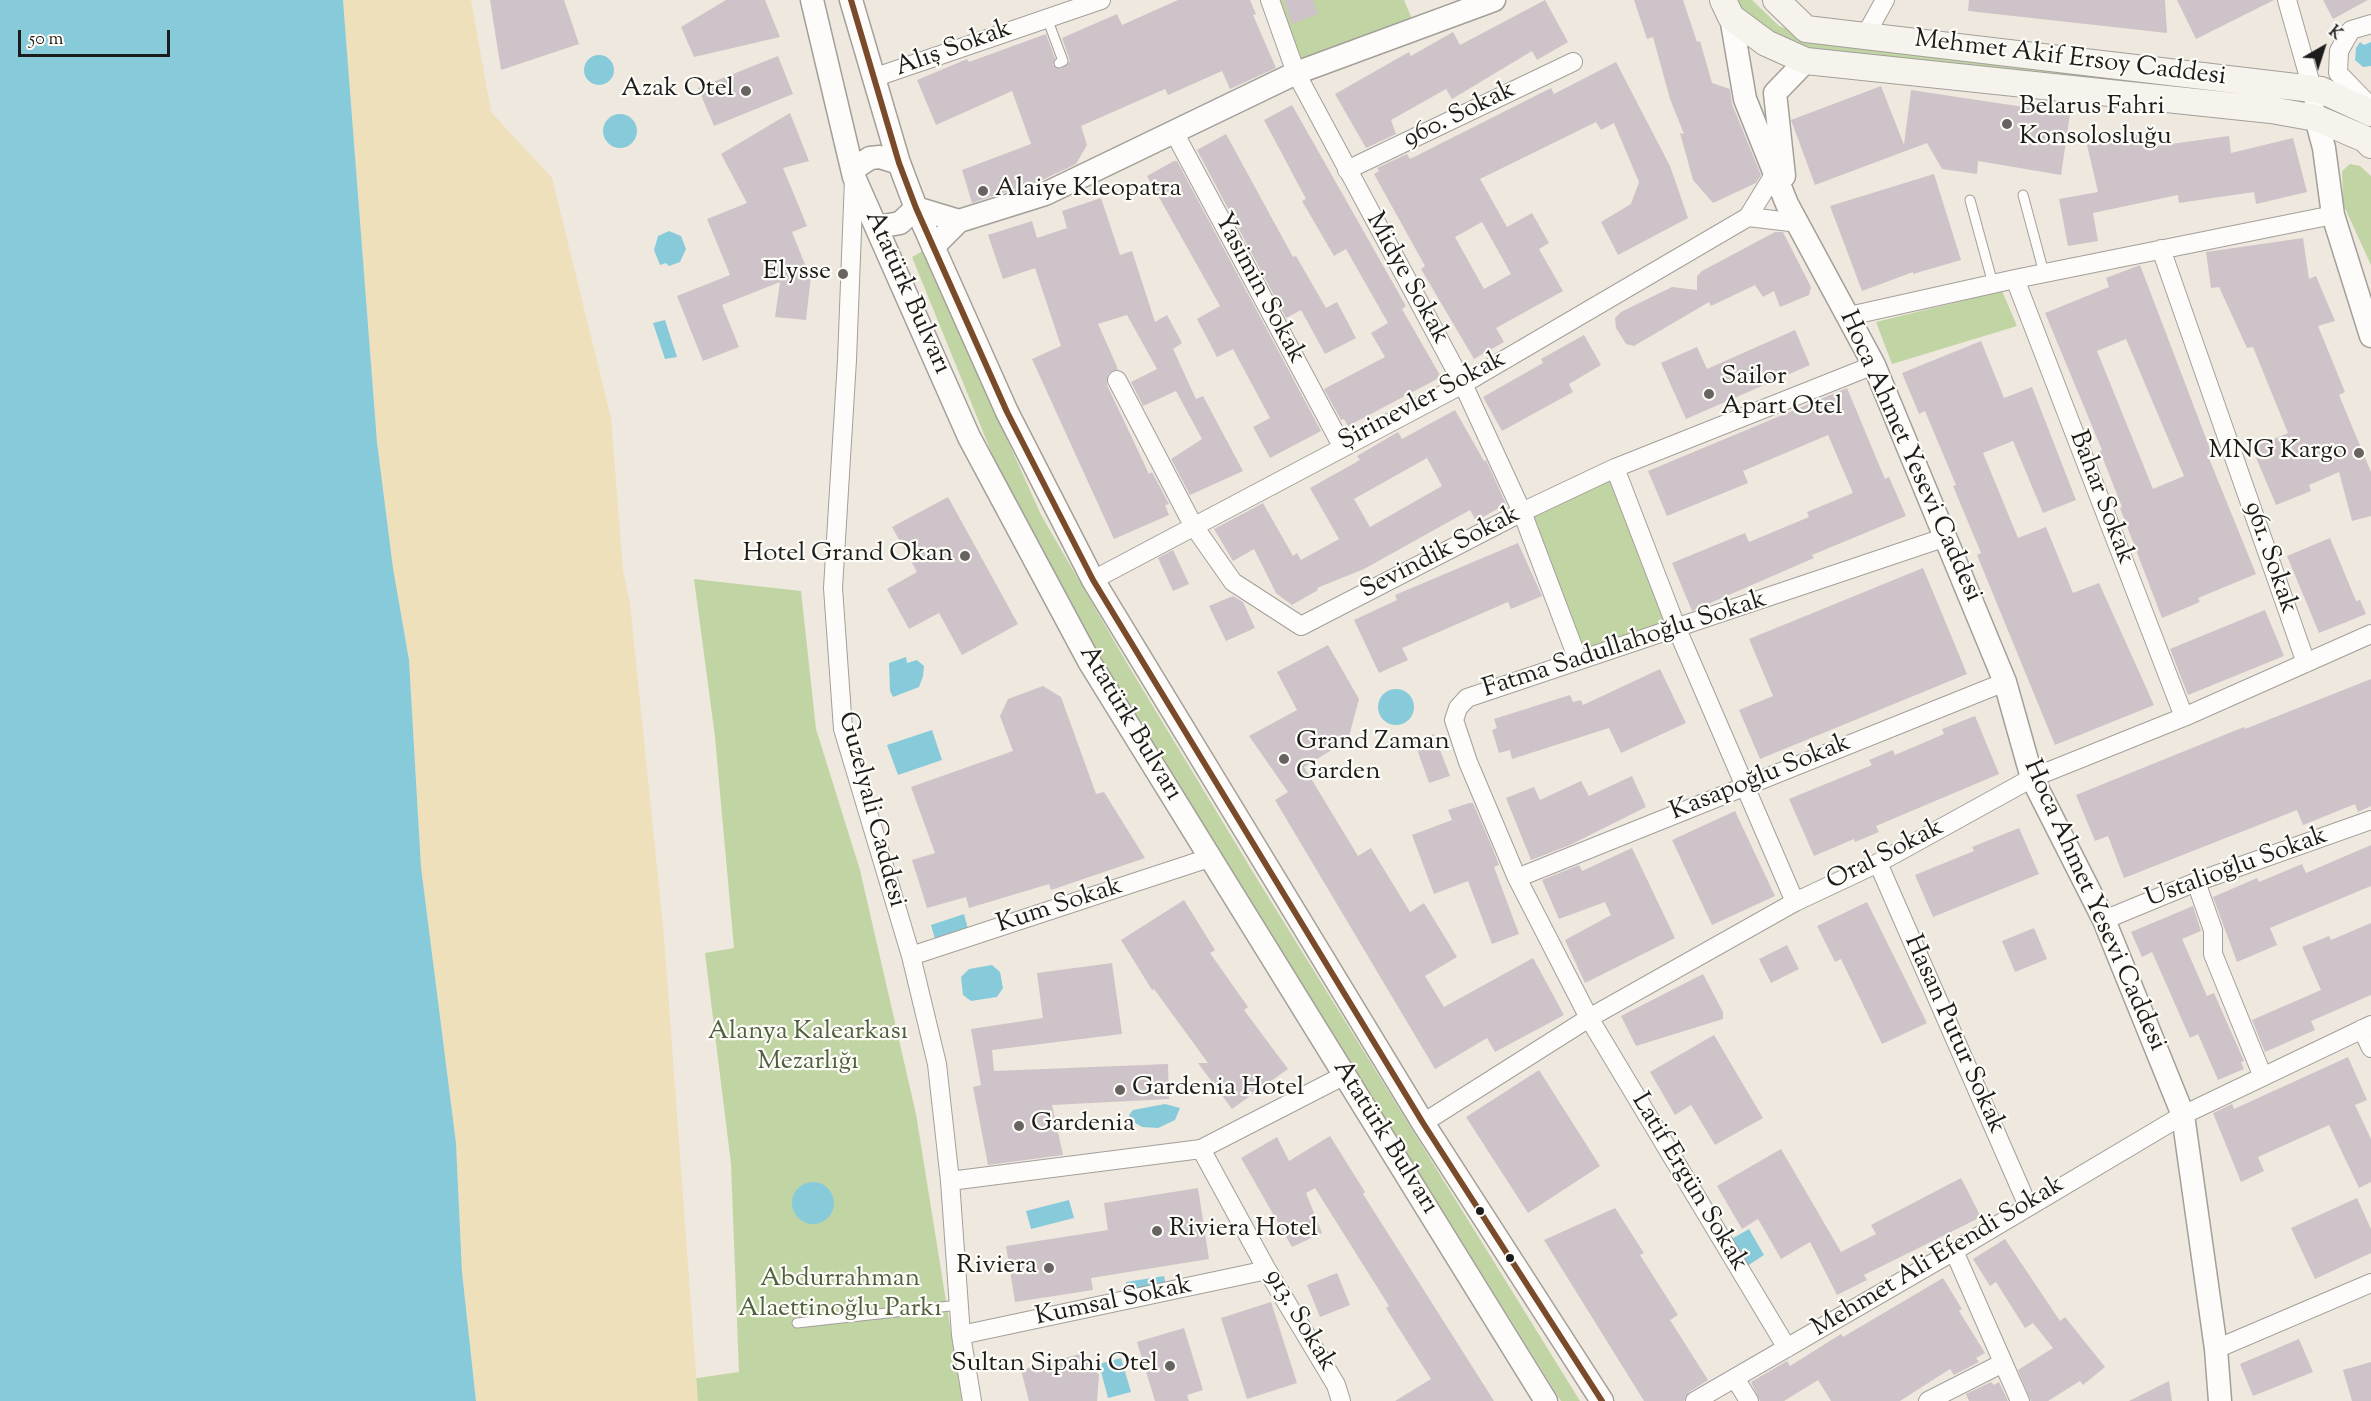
<!DOCTYPE html>
<meta charset="utf-8">
<style>
body{margin:0}
#map{position:relative;width:2371px;height:1401px;overflow:hidden;background:#efe8de;font-family:"Sorts Mill Goudy",serif}
canvas{display:block}
.north{position:absolute;left:2293px;top:18px;width:60px;height:60px;-webkit-text-stroke:4px #fdfcf7;paint-order:stroke;rotate:39deg;font-size:16px;font-weight:700;line-height:24px;text-align:center;color:#1c1c1c}
.north::after{content:'';display:block;margin:auto;width:21px;height:27px;background:#1c1c1c;clip-path:polygon(50% 0,100% 100%,50% 72%,0 100%)}
.scale{position:absolute;left:18px;top:30px;width:152px;height:27px;box-sizing:border-box;border:3px solid #1c1c1c;border-top:0;padding-left:8px;font-size:18px;line-height:21px;white-space:nowrap;color:#1c1c1c;-webkit-text-stroke:4px #fdfcf7;paint-order:stroke}
</style>
<div id="map">
<canvas width="2371" height="1401"></canvas>
<div class="north">K</div>
<div class="scale">50 m</div>
</div>
<script>
const g = document.querySelector('canvas').getContext('2d');
g.lineJoin = 'round';
function fillPath(path, color) { g.fillStyle = color; g.fill(path, 'evenodd'); }
const toPath = rows => new Path2D(rows.map(r => 'M' + r).join(''));
function trace(path, color, width, dash) { g.strokeStyle = color; g.lineWidth = width; g.lineCap = dash ? 'butt' : 'round'; g.setLineDash(dash || []); g.stroke(path); }
function drawText(font, color, halo, rows, align = 'center') {
  g.font = font + ' "Sorts Mill Goudy",serif'; g.lineWidth = 4.5; g.setLineDash([]); g.textBaseline = 'middle'; g.strokeStyle = halo; g.fillStyle = color; for (const [text, x, y, turn = 0] of rows) {
    g.save(); g.translate(x, y); g.rotate((+turn || 0) * Math.PI / 180); g.textAlign = isNaN(turn) ? turn : align; if (halo) g.strokeText(text, 0, 0); g.fillText(text, 0, 0); g.restore();
  }
}
fillPath(toPath([
 [1275,0,1404,0,1414,24,1300,65],
 [1735,0,1752,0,1779,26,1802,35,2290,97,2286,105,1810,54,1775,39,1742,12],
 [2350,164,2360,166,2371,176,2371,265,2343,204,2342,171],
 [923,251,1041,515,1128,665,1259,882,1580,1401,1561,1401,1082,630,992,454,912,257],
 [2002,291,2017,326,1892,364,1876,322],
 [1612,476,1670,626,1583,655,1530,515],
 [694,579,801,591,816,729,860,870,916,1114,962,1401,644,1401,642,1386,739,1372,731,1164,705,953,734,948,715,737]
]), '#c0d5a3');
fillPath(toPath([
 [343,0,471,0,491,112,552,178,611,418,623,571,630,603,664,937,698,1401,476,1401,462,1272,456,1143,421,867,409,660,393,568,377,442]
]), '#eee0bb');
fillPath(toPath([
 [0,0,343,0,377,442,393,568,409,660,421,867,456,1143,462,1272,476,1401,0,1401],
 [2360,42,2364,45,2371,42,2371,66,2363,67,2355,60,2356,48],
 '584 70a15 15 0 1 1 30 0a15 15 0 1 1-30 0Z',
 '603 131a17 17 0 1 1 34 0a17 17 0 1 1-34 0Z',
 [669,231,681,236,686,249,680,262,669,266,666,263,660,265,654,250,658,236],
 [665,320,677,357,665,359,653,323],
 [906,657,907,663,917,660,924,666,923,676,919,687,893,697,890,691,889,663],
 '1378 707a18 18 0 1 1 36 0a18 18 0 1 1-36 0Z',
 [932,730,942,760,898,775,887,745],
 [964,914,968,929,935,939,931,925],
 [992,965,1000,972,1003,988,997,997,971,1001,963,995,961,977,969,969],
 [1165,1104,1180,1108,1175,1120,1158,1128,1142,1127,1132,1121,1129,1115,1133,1110],
 '792 1203a21 21 0 1 1 42 0a21 21 0 1 1-42 0Z',
 [1069,1200,1074,1218,1031,1229,1026,1211],
 [1749,1229,1764,1255,1744,1268,1728,1241],
 [1164,1276,1167,1292,1129,1298,1126,1282],
 [1121,1358,1131,1392,1108,1398,1099,1364]
]), '#87cbdb');
fillPath(toPath([
 [490,0,564,0,579,44,501,70],
 [726,0,765,0,780,37,694,57,681,27],
 [1178,0,1250,0,1256,14,1253,15,1276,68,1230,89,1222,71,1168,95,1165,89,1081,126,1087,145,1076,164,1040,181,972,203,962,170,1031,144,1012,91,936,125,917,80,967,59,969,62,1046,34,1055,58,1053,65,1061,69,1070,61,1062,38,1117,14,1122,25],
 [1284,0,1313,0,1318,14,1292,24],
 [1545,0,1568,42,1537,60,1532,51,1452,99,1446,89,1391,120,1396,134,1366,148,1335,94,1409,52,1411,56,1453,32,1460,45],
 [1634,0,1683,0,1697,42,1700,41,1712,83,1730,89,1732,104,1761,175,1756,183,1713,203,1693,180,1680,133,1684,134,1670,99,1653,37,1647,39],
 [1969,0,2165,0,2167,33,1968,11],
 [2177,0,2274,0,2196,39],
 [2323,0,2368,0,2333,19],
 [778,56,793,94,714,126,698,88],
 [1616,62,1670,166,1688,218,1618,255,1601,222,1631,204,1639,182,1614,123,1601,130,1596,122,1480,179,1507,227,1532,213,1549,243,1539,249,1563,291,1496,328,1504,342,1474,359,1421,269,1425,266,1374,174,1379,171,1377,168,1407,154,1410,159,1551,88,1554,94],
 [1482,222,1511,274,1484,289,1455,237],
 [1881,86,1904,145,1911,90,2070,114,2061,175,1978,161,1977,174,1942,169,1927,143,1815,185,1791,120],
 [1292,105,1406,306,1402,309,1441,377,1348,426,1344,419,1341,420,1324,389,1385,357,1371,333,1388,323,1346,249,1334,256,1302,201,1306,199,1264,120],
 [790,113,809,161,783,168,807,226,792,232,806,267,812,267,806,320,775,317,780,282,722,305,739,347,703,361,677,296,730,275,707,219,747,203,721,154],
 [2145,133,2149,147,2229,136,2231,153,2293,138,2307,192,2256,204,2254,192,2179,203,2178,195,2093,213,2098,241,2068,246,2059,199,2098,192,2087,145],
 [1226,134,1293,257,1296,256,1326,308,1337,302,1356,338,1325,354,1301,310,1286,318,1197,150],
 [1174,161,1177,161,1321,431,1270,458,1253,427,1270,418,1233,349,1217,357,1197,319,1220,306,1147,176],
 [1934,174,1961,260,1913,274,1913,272,1862,291,1830,206],
 [1101,198,1120,255,1132,251,1155,322,1167,315,1182,343,1173,349,1196,399,1203,396,1243,471,1190,495,1171,459,1202,439,1176,391,1143,406,1131,382,1157,369,1127,315,1098,324,1118,369,1108,374,1107,385,1149,474,1152,472,1169,504,1165,505,1169,515,1114,539,1032,359,1061,346,1035,268,1003,279,988,235,1032,221,1037,238,1067,228,1062,211],
 [1775,232,1783,232,1811,287,1809,295,1780,307,1774,291,1763,297,1755,285,1711,306,1709,302,1634,346,1626,344,1616,328,1615,318,1621,312,1672,287,1697,290,1697,276,1702,271],
 [2303,238,2309,279,2316,276,2335,321,2318,326,2345,392,2339,395,2371,472,2371,516,2352,521,2339,472,2309,485,2311,491,2276,505,2252,448,2288,433,2253,347,2247,348,2219,287,2211,288,2206,252],
 [2140,265,2212,454,2208,456,2256,574,2198,598,2200,602,2162,618,2120,508,2122,507,2100,451,2102,450,2045,313,2109,287,2106,278],
 [2126,339,2184,476,2153,489,2097,351],
 [1795,330,1810,365,1686,419,1661,363,1697,347,1707,369],
 [1584,335,1601,365,1569,384,1573,392,1502,431,1483,397,1543,363,1541,359],
 [1981,341,2004,398,2032,387,2076,500,2043,513,2013,441,1983,453,2018,538,2046,527,2073,593,2099,583,2154,705,2055,745,1977,555,1981,553,1953,486,1956,485,1925,411,1919,414,1902,373],
 [1847,388,1885,479,1889,477,1906,516,1812,555,1814,558,1692,611,1672,563,1745,533,1749,542,1809,517,1807,512,1853,493,1828,435,1743,471,1748,483,1667,516,1648,471],
 [1455,410,1484,461,1486,460,1506,504,1476,521,1470,510,1364,569,1317,588,1318,590,1292,605,1276,593,1254,549,1233,561,1214,529,1263,503,1293,556,1297,553,1301,560,1339,539,1310,488,1360,460,1357,456,1398,432,1402,439],
 [1427,458,1442,486,1370,527,1354,499],
 [948,497,1018,624,962,655,939,613,909,629,887,589,917,572,892,527],
 [2330,538,2356,601,2360,600,2366,614,2319,633,2287,556],
 [1518,543,1542,596,1511,609,1508,602,1402,648,1408,660,1379,673,1354,620,1397,600,1395,595],
 [1173,550,1189,584,1173,591,1158,558],
 [1923,568,1967,674,1760,759,1739,710,1773,696,1749,639],
 [1233,596,1243,602,1255,628,1226,641,1209,606],
 [2265,610,2284,656,2188,695,2170,649],
 [1328,645,1359,699,1348,740,1304,767,1358,856,1371,848,1410,912,1424,903,1457,957,1425,976,1444,1007,1533,958,1564,1015,1495,1052,1487,1038,1435,1069,1275,800,1288,792,1249,736,1297,710,1277,672],
 [1660,669,1686,723,1621,753,1609,728,1512,759,1510,750,1499,753,1492,730,1497,728,1494,719,1570,695,1573,702,1581,700,1583,705],
 [2371,679,2371,806,2358,812,2355,804,2303,825,2297,810,2124,878,2108,836,2095,841,2076,795,2244,727,2245,729],
 [1043,686,1061,697,1096,794,1104,792,1145,858,1051,890,1049,884,969,908,966,897,927,908,912,860,935,853,911,787,1013,751,1000,716,1008,699],
 [1975,716,1999,774,1876,826,1879,832,1855,842,1854,839,1814,856,1789,799,1872,765,1869,760,1893,750,1895,755,1944,734,1942,729],
 [1434,734,1450,776,1429,783,1414,741],
 [1632,776,1646,807,1570,845,1531,860,1506,798,1534,787,1540,800,1581,781,1589,796],
 [1469,803,1473,803,1492,847,1499,865,1494,867,1519,934,1492,944,1468,881,1434,894,1412,835,1452,820,1448,810],
 [1735,811,1775,896,1712,925,1672,840],
 [2019,828,2039,874,1933,917,1915,875,1974,851,1972,847],
 [2371,845,2371,886,2270,928,2277,945,2237,962,2213,897,2257,878,2259,882,2302,864,2306,873],
 [1632,848,1675,938,1585,983,1565,940,1611,915,1605,902,1559,919,1542,880,1579,865,1582,871],
 [1184,900,1215,950,1210,953,1248,1007,1244,1010,1288,1069,1232,1109,1198,1063,1208,1063,1154,989,1152,990,1121,940],
 [1867,902,1927,1023,1882,1044,1841,959,1835,962,1817,926],
 [2193,906,2201,931,2182,939,2207,996,2214,993,2244,1061,2241,1062,2244,1069,2218,1080,2198,1034,2190,1038,2152,952,2142,957,2131,932],
 [2371,923,2371,995,2311,1021,2315,1030,2265,1052,2252,1020,2321,990,2302,947,2329,936,2331,940],
 [2034,928,2047,959,2015,972,2002,941],
 [1787,945,1799,969,1771,983,1759,959],
 [1112,963,1122,1034,992,1050,994,1071,1168,1064,1169,1099,1052,1105,1063,1155,988,1165,973,1087,981,1085,971,1029,1043,1018,1037,973],
 [1703,974,1723,1012,1723,1019,1636,1046,1621,1016],
 [1714,1035,1763,1118,1715,1145,1691,1105,1675,1115,1650,1072],
 [2348,1057,2367,1100,2355,1105,2371,1139,2371,1182,2359,1188,2329,1125,2258,1157,2264,1171,2241,1182,2213,1113,2232,1104,2234,1109],
 [1539,1070,1600,1166,1528,1213,1466,1117],
 [1330,1136,1365,1192,1363,1194,1494,1401,1395,1401,1431,1379,1386,1308,1389,1306,1315,1188,1306,1193,1322,1233,1292,1247,1241,1158,1277,1137,1289,1161],
 [1781,1149,1841,1252,1876,1234,1871,1225,1961,1178,1981,1217,1864,1275,1867,1280,1837,1295,1810,1242,1781,1259,1758,1219,1742,1229,1717,1186],
 [1198,1188,1209,1259,1091,1278,1093,1290,1015,1302,1006,1246,1108,1230,1104,1203],
 [2357,1198,2371,1229,2371,1253,2315,1279,2291,1228],
 [1615,1208,1644,1253,1640,1255,1678,1315,1670,1320,1708,1380,1689,1392,1684,1401,1644,1401,1544,1240],
 [2005,1239,2060,1321,2065,1317,2105,1367,2083,1385,2080,1381,2048,1401,2031,1401,2018,1370,2053,1348,2033,1323,2025,1328,1996,1282,1990,1286,1973,1259],
 [1337,1273,1350,1305,1320,1317,1307,1285],
 [1943,1278,1962,1309,1959,1311,1985,1353,1976,1358,1979,1362,1954,1375,1950,1369,1900,1401,1831,1401,1818,1380,1784,1401,1760,1401,1751,1382,1787,1361,1790,1366,1841,1334,1843,1337],
 [1271,1302,1297,1383,1247,1399,1221,1318],
 [1184,1328,1203,1390,1187,1395,1189,1401,1155,1401,1137,1342],
 [2299,1339,2313,1372,2253,1396,2240,1364],
 [1083,1353,1099,1375,1097,1401,1029,1401,1021,1370],
 [2371,1362,2371,1401,2352,1401,2343,1370],
 [2169,1381,2172,1401,2129,1401],
 [1991,1382,1994,1385,1999,1382,2008,1401,1969,1401,1966,1394]
]), '#cec3c8');
const service = toPath([
 [1047,18,1063,61,1059,63],
 [2023,195,2044,273],
 [1970,200,1993,284],
 [797,1323,959,1305]
]);
const minor = toPath([
 [1270,0,1296,73,1463,384,1522,512,1578,660],
 [2287,0,2312,88,2316,118],
 [2371,24,2351,30,2339,51,2338,73,2371,107],
 [1865,36,1885,0],
 [876,77,1101,0],
 [1174,132,1342,446],
 [1347,170,1573,62],
 [854,179,847,360,833,588,843,729,911,956,937,1064,950,1181,961,1335,972,1401],
 [1748,217,1775,173],
 [2161,249,2306,663],
 [2015,279,2184,717],
 [1849,316,2015,279,2333,215],
 [1117,380,1193,525,1233,582,1301,626,1522,512,1615,468,1874,365],
 [1615,468,1677,629,1795,902],
 [1093,580,1463,384,1748,217,1799,223],
 [1878,863,2028,1206],
 [1517,878,2005,682],
 [2196,882,2213,930,2213,954,2263,1077],
 [2104,920,2196,882,2371,820],
 [911,956,1209,858],
 [2362,1029,2371,1048],
 [1423,1123,1589,1018,1795,902,1878,863,2032,778,2184,717,2371,634],
 [1201,1149,1267,1270,1336,1385,1341,1401],
 [950,1181,1201,1149,1345,1075],
 [1954,1251,2020,1401],
 [961,1335,1267,1270],
 [1787,1348,1589,1018,1517,878,1468,762,1454,720,1458,708,1467,698,1946,537],
 [2216,1349,2371,1283],
 [1735,1378,1749,1401],
 [1695,1401,1954,1251,2183,1115,2371,1025],
 [1928,1401,2003,1363]
]);
const tertiary = toPath([
 [812,0,854,177,969,437,1090,663,1546,1401],
 [851,0,899,163,916,208,1007,412,1093,580,1423,1123,1602,1401],
 [1731,17,1745,99,1787,204,1874,365,2005,682,2032,778,2104,920,2183,1115,2216,1349,2220,1401],
 [2316,118,2324,148,2333,215,2371,336],
 [1784,176,1775,93,1806,61],
 [854,177,855,168,870,158,880,157,899,163],
 [878,227,900,223,916,208,959,221],
 [933,247,959,221,1045,194,1296,73,1494,0]
]);
const secondary = toPath([
 [1723,0,1731,17,1766,43,1806,61,2271,110,2316,118,2365,139,2371,145],
 [1776,0,1806,29,2321,90,2371,113]
]);
trace(service, '#a39f99', 11);
trace(minor, '#a39f99', 20);
trace(tertiary, '#a39f99', 25);
trace(secondary, '#a39f99', 28);
trace(service, '#fdfcfa', 9);
trace(minor, '#fdfcfa', 18);
trace(tertiary, '#fdfcfa', 22);
trace(secondary, '#f6f2ec', 26);
trace(toPath([
 [851,0,899,163,916,208,1007,412,1093,580,1423,1123,1602,1401]
]), '#7a4b2a', 6);
for (const [x, y, r, color] of [
 [746,91,6,"#666360"],
 [2007,124,6,"#666360"],
 [983,191,6,"#666360"],
 [843,274,6,"#666360"],
 [1709,394,6,"#666360"],
 [2359,453,6,"#666360"],
 [965,556,6,"#666360"],
 [1284,759,6,"#666360"],
 [1120,1090,6,"#666360"],
 [1019,1126,6,"#666360"],
 [1480,1211,5,"#1c1c1c"],
 [1157,1231,6,"#666360"],
 [1510,1258,5,"#1c1c1c"],
 [1049,1268,6,"#666360"],
 [1170,1366,6,"#666360"]
]) { const dot = new Path2D(); dot.arc(x, y, r, 0, 2 * Math.PI); g.fillStyle = color; g.fill(dot); trace(dot, '#fdfcf7', 2); }
drawText('26px', '#1c1c1c', '#fdfcf7', [
 ["Alış Sokak",954,50,-20],
 ["Mehmet Akif Ersoy Caddesi",2070,60,7],
 ["960. Sokak",1460,116,-26],
 ["Midye Sokak",1406,279,61],
 ["Yasimin Sokak",1258,289,62],
 ["Atatürk Bulvarı",906,293,66],
 ["Şirinevler Sokak",1423,402,-28],
 ["Hoca Ahmet Yesevi Caddesi",1909,457,66],
 ["Bahar Sokak",2100,498,69],
 ["Sevindik Sokak",1441,554,-27],
 ["961. Sokak",2269,558,71],
 ["Fatma Sadullahoğlu Sokak",1625,646,-18],
 ["Atatürk Bulvarı",1129,724,59],
 ["Kasapoğlu Sokak",1761,779,-22],
 ["Guzelyali Caddesi",870,810,75],
 ["Oral Sokak",1886,856,-27],
 ["Ustalioğlu Sokak",2237,869,-20],
 ["Hoca Ahmet Yesevi Caddesi",2093,906,66],
 ["Kum Sokak",1060,907,-18],
 ["Hasan Putur Sokak",1953,1035,66],
 ["Atatürk Bulvarı",1384,1138,58],
 ["Latif Ergün Sokak",1688,1183,59],
 ["Mehmet Ali Efendi Sokak",1939,1258,-31],
 ["Kumsal Sokak",1114,1303,-12],
 ["913. Sokak",1299,1321,59]
]);
drawText('26px', '#1c1c1c', '#fdfcf7', [
 ["Azak Otel",734,91,"right"],
 ["Belarus Fahri",2019,109],
 ["Konsolosluğu",2019,139],
 ["Alaiye Kleopatra",995,191],
 ["Elysse",831,274,"right"],
 ["Sailor",1721,379],
 ["Apart Otel",1721,409],
 ["MNG Kargo",2347,453,"right"],
 ["Hotel Grand Okan",953,556,"right"],
 ["Grand Zaman",1296,744],
 ["Garden",1296,774],
 ["Gardenia Hotel",1132,1090],
 ["Gardenia",1031,1126],
 ["Riviera Hotel",1169,1231],
 ["Riviera",1037,1268,"right"],
 ["Sultan Sipahi Otel",1158,1366,"right"]
], 'left');
drawText('26px', '#4e603f', '#fdfcf7', [
 ["Alanya Kalearkası",808,1034],
 ["Mezarlığı",808,1064],
 ["Abdurrahman",840,1281],
 ["Alaettinoğlu Parkı",840,1311]
]);
</script>
